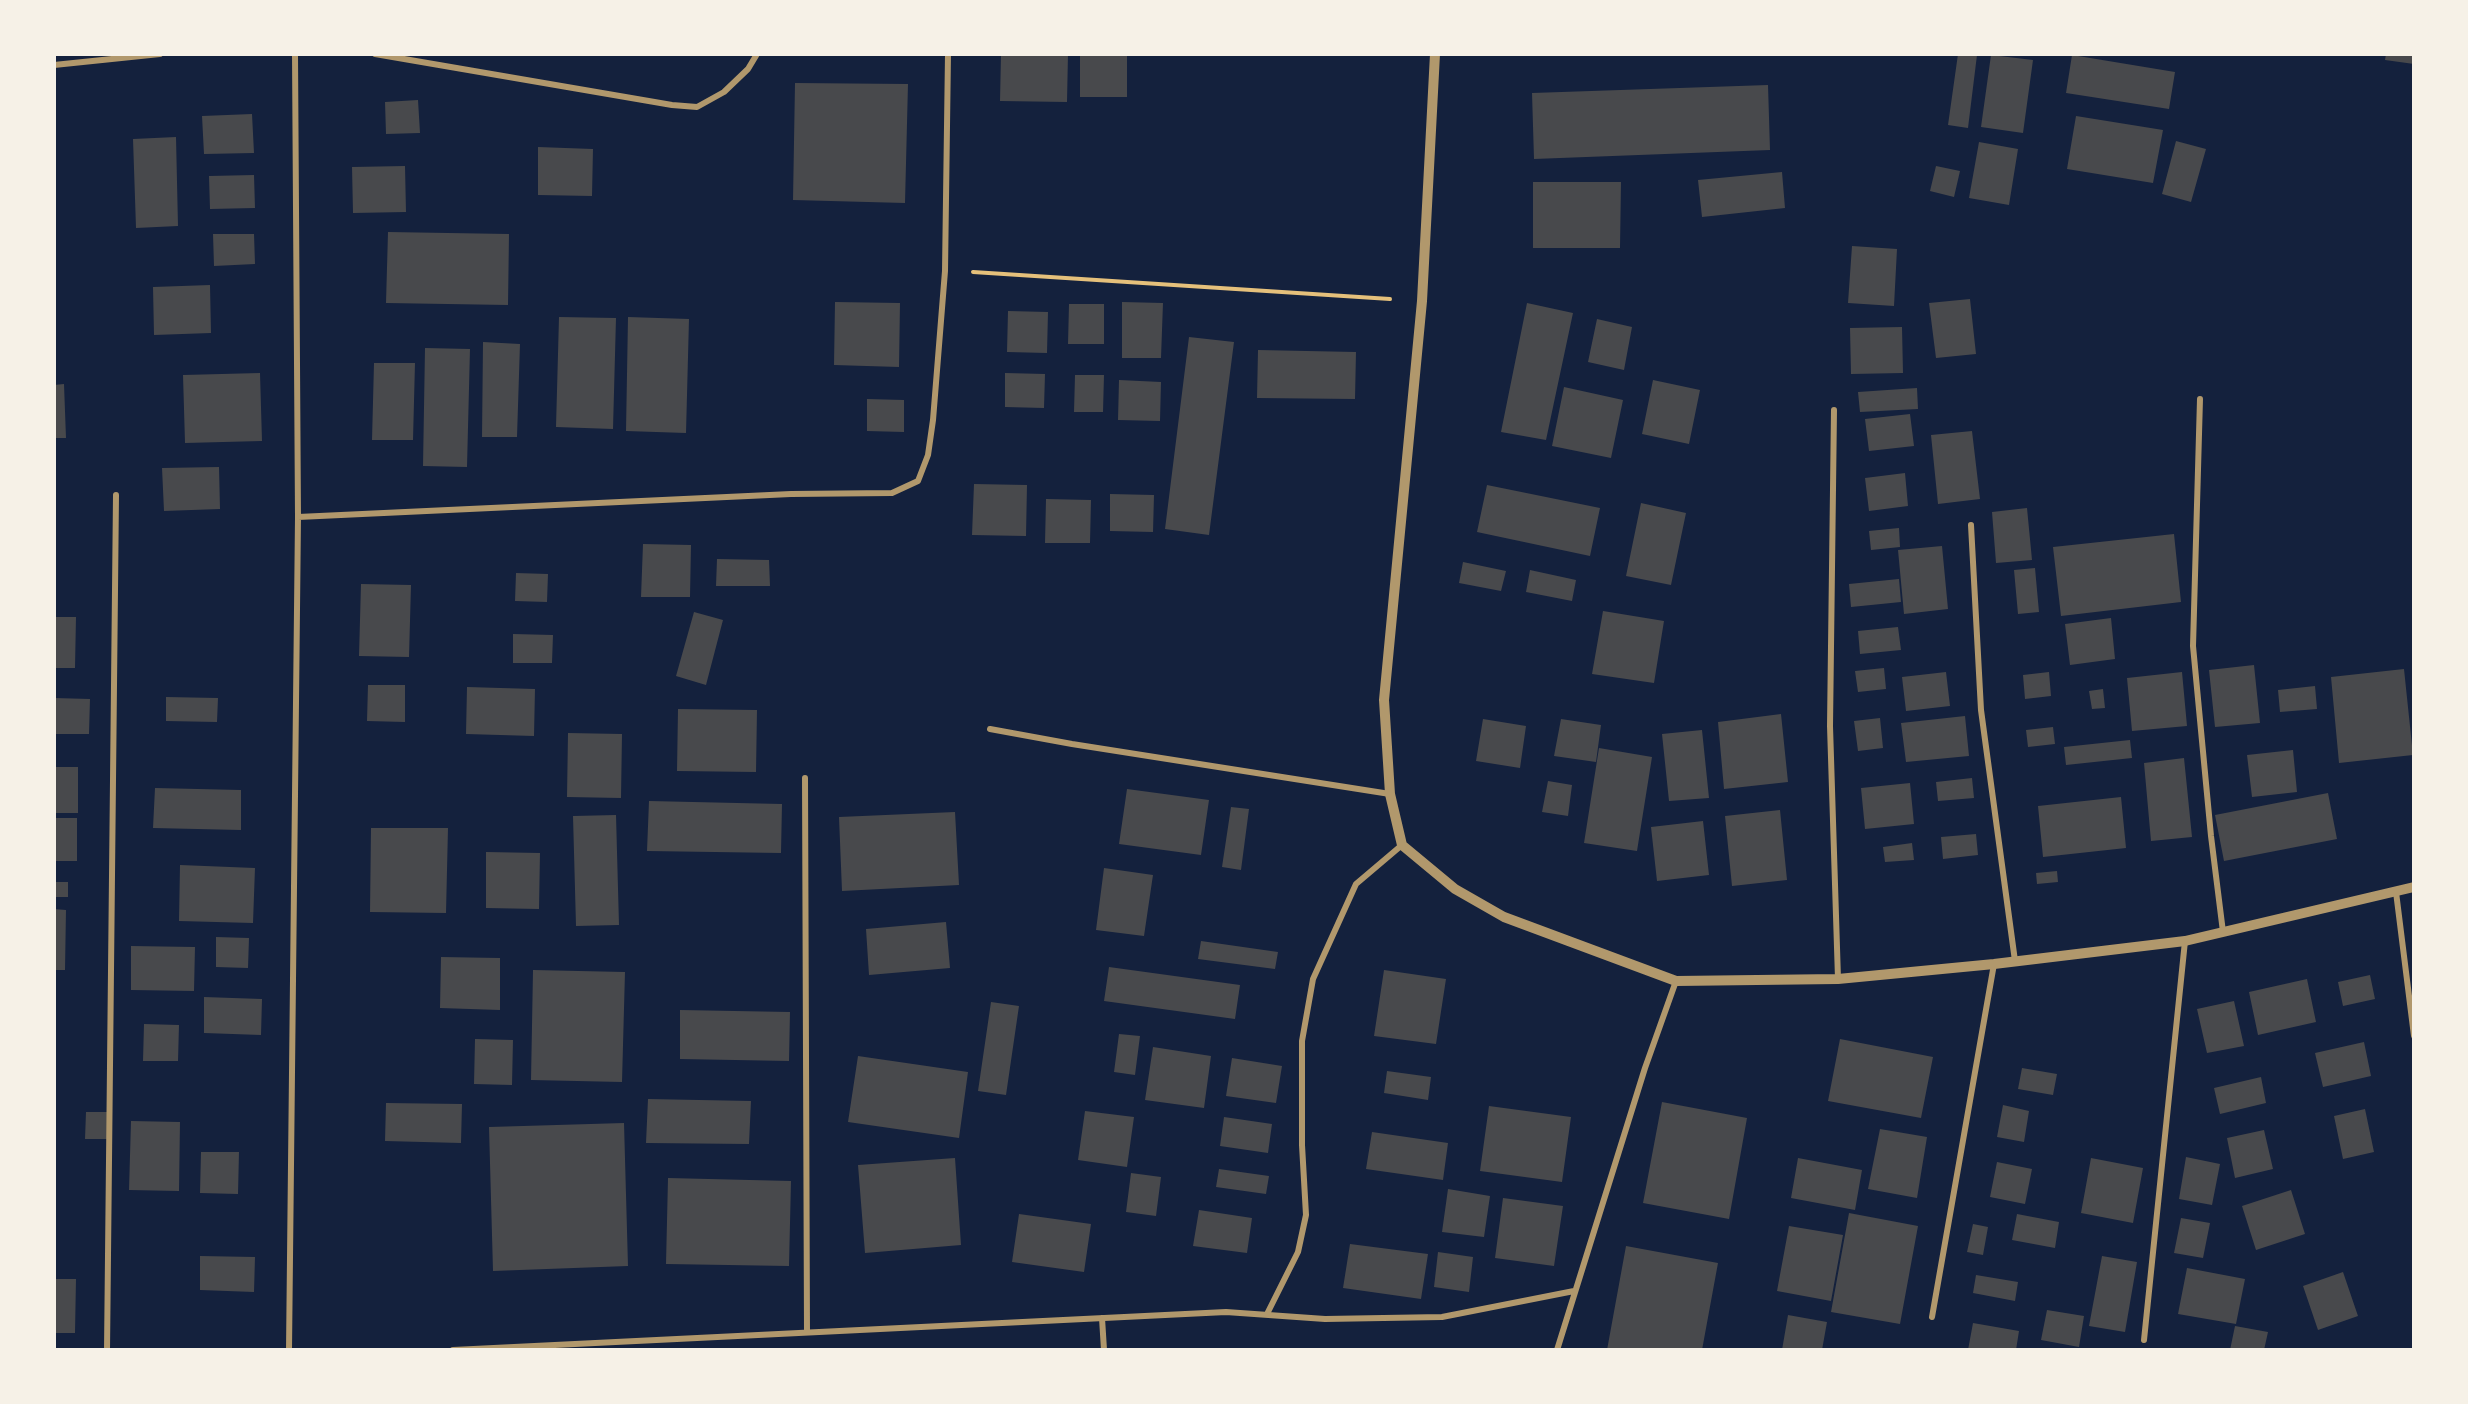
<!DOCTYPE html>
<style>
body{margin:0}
#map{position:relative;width:2468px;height:1404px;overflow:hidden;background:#14213d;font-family:"Varela Round",sans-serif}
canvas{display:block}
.frame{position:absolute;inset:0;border:56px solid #f6f1e7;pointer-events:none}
</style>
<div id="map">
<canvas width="2468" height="1404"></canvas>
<div class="frame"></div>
</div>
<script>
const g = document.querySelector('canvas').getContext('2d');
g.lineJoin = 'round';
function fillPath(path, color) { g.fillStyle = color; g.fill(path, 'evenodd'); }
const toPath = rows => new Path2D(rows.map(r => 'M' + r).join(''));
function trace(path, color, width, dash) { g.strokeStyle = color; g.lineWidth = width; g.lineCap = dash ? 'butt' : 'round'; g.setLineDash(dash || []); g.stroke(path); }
fillPath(toPath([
 [1001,54,1068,54,1067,102,1000,101],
 [1080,54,1127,54,1127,97,1080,97],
 [1958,54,1977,55,1968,128,1948,125],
 [2386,54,2414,54,2414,64,2385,60],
 [1991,55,2033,60,2023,133,1981,127],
 [2072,55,2175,72,2169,109,2066,93],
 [795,83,908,84,905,203,793,200],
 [1768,85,1770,150,1534,159,1532,93],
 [418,100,420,133,386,134,385,102],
 [252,114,254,153,204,154,202,116],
 [2076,116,2163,130,2153,183,2067,169],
 [176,137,178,226,136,228,133,139],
 [2176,141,2206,149,2191,202,2162,194],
 [1979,142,2018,149,2009,205,1969,198],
 [538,147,593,149,592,196,538,195],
 [405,166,406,212,353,213,352,167],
 [1936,166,1960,171,1954,197,1930,191],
 [1782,172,1785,208,1702,217,1698,180],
 [254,175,255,208,210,209,209,176],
 [1533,182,1621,182,1620,248,1533,248],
 [388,232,509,234,508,305,386,303],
 [213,234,254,234,255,264,214,266],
 [1852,246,1897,249,1894,306,1848,303],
 [210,285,211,333,154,335,153,287],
 [1970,299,1976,354,1936,358,1929,303],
 [835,302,900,303,899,367,834,365],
 [1122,302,1163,303,1161,358,1122,358],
 [1527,303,1573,313,1546,440,1501,432],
 [1069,304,1104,304,1104,344,1068,344],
 [1008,311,1048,312,1047,353,1007,352],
 [559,317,616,318,613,429,556,427],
 [628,317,689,319,686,433,626,431],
 [1597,319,1632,327,1624,370,1588,362],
 [1902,327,1903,373,1851,374,1850,328],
 [1189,337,1234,342,1209,535,1165,529],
 [483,342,520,344,517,437,482,437],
 [425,348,470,349,467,467,423,466],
 [1258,350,1356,352,1355,399,1257,398],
 [374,363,415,363,413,440,372,440],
 [260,373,262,441,185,443,183,375],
 [1005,373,1045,374,1044,408,1005,407],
 [1075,375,1104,375,1103,412,1074,412],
 [1119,380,1161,382,1160,421,1118,420],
 [1653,380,1700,390,1689,444,1642,434],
 [64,384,66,438,54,438,54,385],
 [1564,387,1623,400,1611,458,1552,446],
 [1917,388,1918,409,1860,412,1858,392],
 [867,399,904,400,904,432,867,431],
 [1910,414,1914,446,1869,451,1865,419],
 [1972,431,1980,499,1938,504,1931,435],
 [219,467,220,509,164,511,162,468],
 [1905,473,1908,506,1869,511,1865,478],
 [974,484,1027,485,1026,536,972,535],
 [1487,485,1600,508,1590,556,1477,532],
 [1110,494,1154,495,1153,532,1110,531],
 [1046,499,1091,500,1090,543,1045,543],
 [1641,503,1686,513,1671,585,1626,576],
 [2027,508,2032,560,1996,563,1992,512],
 [1899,528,1900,547,1871,550,1869,531],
 [2174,534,2181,602,2061,616,2053,547],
 [643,544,691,545,690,597,641,597],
 [1942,546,1948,609,1904,614,1898,550],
 [717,559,769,560,770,586,716,586],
 [1463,562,1506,571,1501,591,1459,583],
 [2035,568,2039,612,2018,614,2014,570],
 [1530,570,1576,580,1572,601,1526,592],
 [516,573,548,574,547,602,515,601],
 [1899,579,1901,602,1851,607,1849,584],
 [361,584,411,585,409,657,359,656],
 [1603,611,1664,621,1654,683,1592,674],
 [694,612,723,620,706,685,676,676],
 [54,617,76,617,75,668,54,668],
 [2111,618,2115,659,2070,665,2065,624],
 [1898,627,1901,650,1860,654,1858,631],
 [513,634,553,635,552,663,513,663],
 [2254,665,2260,723,2215,727,2209,670],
 [1884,668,1886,689,1858,692,1855,671],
 [2404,669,2413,755,2339,763,2331,677],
 [1946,672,1950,706,1906,711,1902,677],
 [2049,672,2051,696,2025,699,2023,675],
 [2182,672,2187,726,2132,731,2127,678],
 [368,685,405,685,405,722,367,721],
 [2315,686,2317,709,2280,712,2278,690],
 [467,687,535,689,534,736,466,734],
 [2103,689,2105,708,2092,709,2089,691],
 [166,697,218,698,217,722,166,721],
 [54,698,90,699,89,734,54,734],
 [678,709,757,710,756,772,677,771],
 [1781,714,1788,782,1724,789,1718,722],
 [1965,716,1969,756,1906,762,1901,723],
 [1880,718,1883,748,1858,751,1854,721],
 [1483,719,1526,726,1520,768,1476,761],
 [1561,719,1601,725,1596,762,1554,756],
 [2053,727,2055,744,2028,747,2026,730],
 [1702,730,1709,798,1669,801,1662,734],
 [568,733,622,734,621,798,567,797],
 [2130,740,2132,758,2066,765,2064,747],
 [1599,748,1652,757,1637,851,1584,843],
 [2293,750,2297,792,2252,797,2247,755],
 [2184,758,2192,837,2151,841,2144,763],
 [54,767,78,767,78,813,54,813],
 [1972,778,1974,798,1938,801,1936,782],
 [1548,781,1572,785,1568,816,1542,812],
 [1910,783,1914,824,1865,829,1861,788],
 [155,788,241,790,241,830,153,828],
 [1127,789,1209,800,1201,855,1119,844],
 [2328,793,2337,839,2224,861,2215,815],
 [2121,797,2126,848,2043,857,2038,806],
 [649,801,782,804,781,853,647,851],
 [1231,807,1249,809,1241,870,1222,867],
 [1780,810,1787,880,1732,886,1725,816],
 [955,812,959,885,842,891,839,817],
 [616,815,619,925,576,926,573,816],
 [54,818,77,818,77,861,54,861],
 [1703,821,1709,875,1657,881,1651,827],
 [371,828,448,828,446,913,370,912],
 [1976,834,1978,855,1943,859,1941,837],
 [1912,843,1914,860,1885,862,1883,847],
 [486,852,540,853,539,909,486,908],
 [180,865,255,868,253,923,179,921],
 [1104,868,1153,875,1144,936,1096,930],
 [2057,871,2058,882,2037,884,2036,873],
 [54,882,68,882,68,897,54,897],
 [54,909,66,910,65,970,54,970],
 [946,922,950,968,869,975,866,929],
 [216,937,249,938,248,968,216,967],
 [1201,941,1278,952,1275,969,1198,959],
 [131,946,195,947,194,991,131,990],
 [441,957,500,958,500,1010,440,1008],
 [1109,967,1240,985,1235,1019,1104,1001],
 [533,970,625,972,622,1082,531,1080],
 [1384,970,1446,979,1436,1044,1374,1036],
 [2370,975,2375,999,2343,1006,2338,982],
 [2307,979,2316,1022,2258,1035,2249,992],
 [204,997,262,999,261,1035,204,1033],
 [2234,1001,2244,1046,2207,1053,2197,1009],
 [991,1002,1019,1006,1006,1095,978,1091],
 [680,1010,790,1012,789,1061,680,1059],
 [144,1024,179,1025,178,1061,143,1061],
 [1119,1034,1140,1036,1135,1075,1114,1072],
 [475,1039,513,1040,512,1085,474,1084],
 [1840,1039,1933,1057,1921,1118,1828,1101],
 [2364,1042,2371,1076,2323,1087,2315,1053],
 [1153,1047,1211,1056,1204,1108,1145,1100],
 [858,1056,968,1072,959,1138,848,1122],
 [1232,1058,1282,1066,1276,1103,1226,1096],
 [2022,1068,2057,1074,2053,1095,2018,1089],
 [1387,1071,1431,1077,1428,1100,1384,1093],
 [2261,1077,2266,1103,2220,1114,2214,1088],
 [648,1099,751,1101,749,1144,646,1143],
 [1662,1102,1747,1118,1729,1219,1643,1203],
 [386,1103,462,1104,461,1143,385,1141],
 [2003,1105,2029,1111,2024,1142,1997,1137],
 [1489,1106,1571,1117,1562,1182,1480,1171],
 [2365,1109,2374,1152,2343,1159,2334,1116],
 [1085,1111,1134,1117,1127,1167,1078,1160],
 [86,1112,108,1112,107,1139,85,1139],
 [1224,1117,1272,1124,1268,1153,1220,1146],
 [131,1121,180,1122,179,1191,129,1190],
 [624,1123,628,1266,493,1271,489,1127],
 [1880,1129,1927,1137,1917,1198,1868,1189],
 [2264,1130,2273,1169,2235,1178,2227,1138],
 [1372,1132,1448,1143,1443,1180,1366,1169],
 [201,1152,239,1152,238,1194,200,1193],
 [2186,1157,2220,1164,2212,1205,2179,1199],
 [955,1158,961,1245,865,1253,858,1165],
 [1798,1158,1862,1170,1855,1210,1791,1198],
 [2091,1158,2143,1168,2133,1223,2081,1213],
 [1997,1162,2032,1169,2025,1204,1990,1197],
 [1219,1169,1269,1176,1266,1194,1216,1187],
 [1131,1173,1161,1177,1156,1216,1126,1212],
 [668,1178,791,1181,789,1266,666,1264],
 [1448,1189,1490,1196,1484,1237,1442,1232],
 [2291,1190,2305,1234,2256,1250,2242,1206],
 [1503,1198,1563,1206,1554,1266,1495,1258],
 [1199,1210,1252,1218,1247,1253,1193,1246],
 [1849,1213,1918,1226,1900,1324,1831,1312],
 [1019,1214,1091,1224,1084,1272,1012,1262],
 [2017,1214,2059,1222,2055,1248,2012,1240],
 [2181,1218,2210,1223,2203,1258,2174,1253],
 [1973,1224,1988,1227,1983,1255,1967,1252],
 [1789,1226,1843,1235,1831,1301,1777,1291],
 [1350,1244,1428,1254,1421,1299,1343,1288],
 [1626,1246,1718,1263,1702,1350,1607,1350],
 [1438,1252,1473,1257,1469,1292,1434,1287],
 [200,1256,255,1257,254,1292,200,1290],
 [2102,1256,2137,1262,2125,1332,2089,1326],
 [2187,1268,2245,1279,2236,1324,2178,1314],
 [2343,1272,2358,1316,2318,1330,2303,1286],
 [1976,1275,2018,1282,2015,1301,1973,1293],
 [54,1279,76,1279,75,1333,54,1333],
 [2047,1310,2084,1316,2079,1347,2041,1340],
 [1788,1315,1827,1322,1822,1350,1782,1350],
 [1973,1323,2019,1331,2016,1350,1968,1350],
 [2235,1326,2268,1332,2264,1350,2230,1350]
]), '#48494c');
trace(toPath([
 [973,272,1390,299]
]), '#e5c07b', 4);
trace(toPath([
 [375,54,672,105,697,107,724,92,748,69,757,54],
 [54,65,160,54],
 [2200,399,2193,646,2211,836,2223,932],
 [1834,410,1830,726,1838,979],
 [298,517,791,494,892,493,918,481,928,455,933,420,945,271,948,54],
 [1971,525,1981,710,2015,961],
 [990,729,1072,744,1390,794],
 [805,778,807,1332],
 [2396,892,2414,1036],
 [1267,1314,1298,1252,1306,1215,1302,1145,1302,1041,1313,979,1356,884,1402,845],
 [1932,1317,1994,964],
 [1102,1318,1104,1350],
 [2144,1340,2185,941],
 [107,1350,116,495],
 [289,1350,298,517,295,54],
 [453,1350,1226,1312,1325,1319,1442,1317,1574,1291],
 [1557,1350,1645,1068,1676,981]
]), '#b1986c', 6);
trace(toPath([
 [1435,54,1422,301,1384,700,1390,794,1402,845,1455,889,1504,917,1676,981,1838,979,1994,964,2185,941,2414,887]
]), '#b1986c', 10);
</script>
